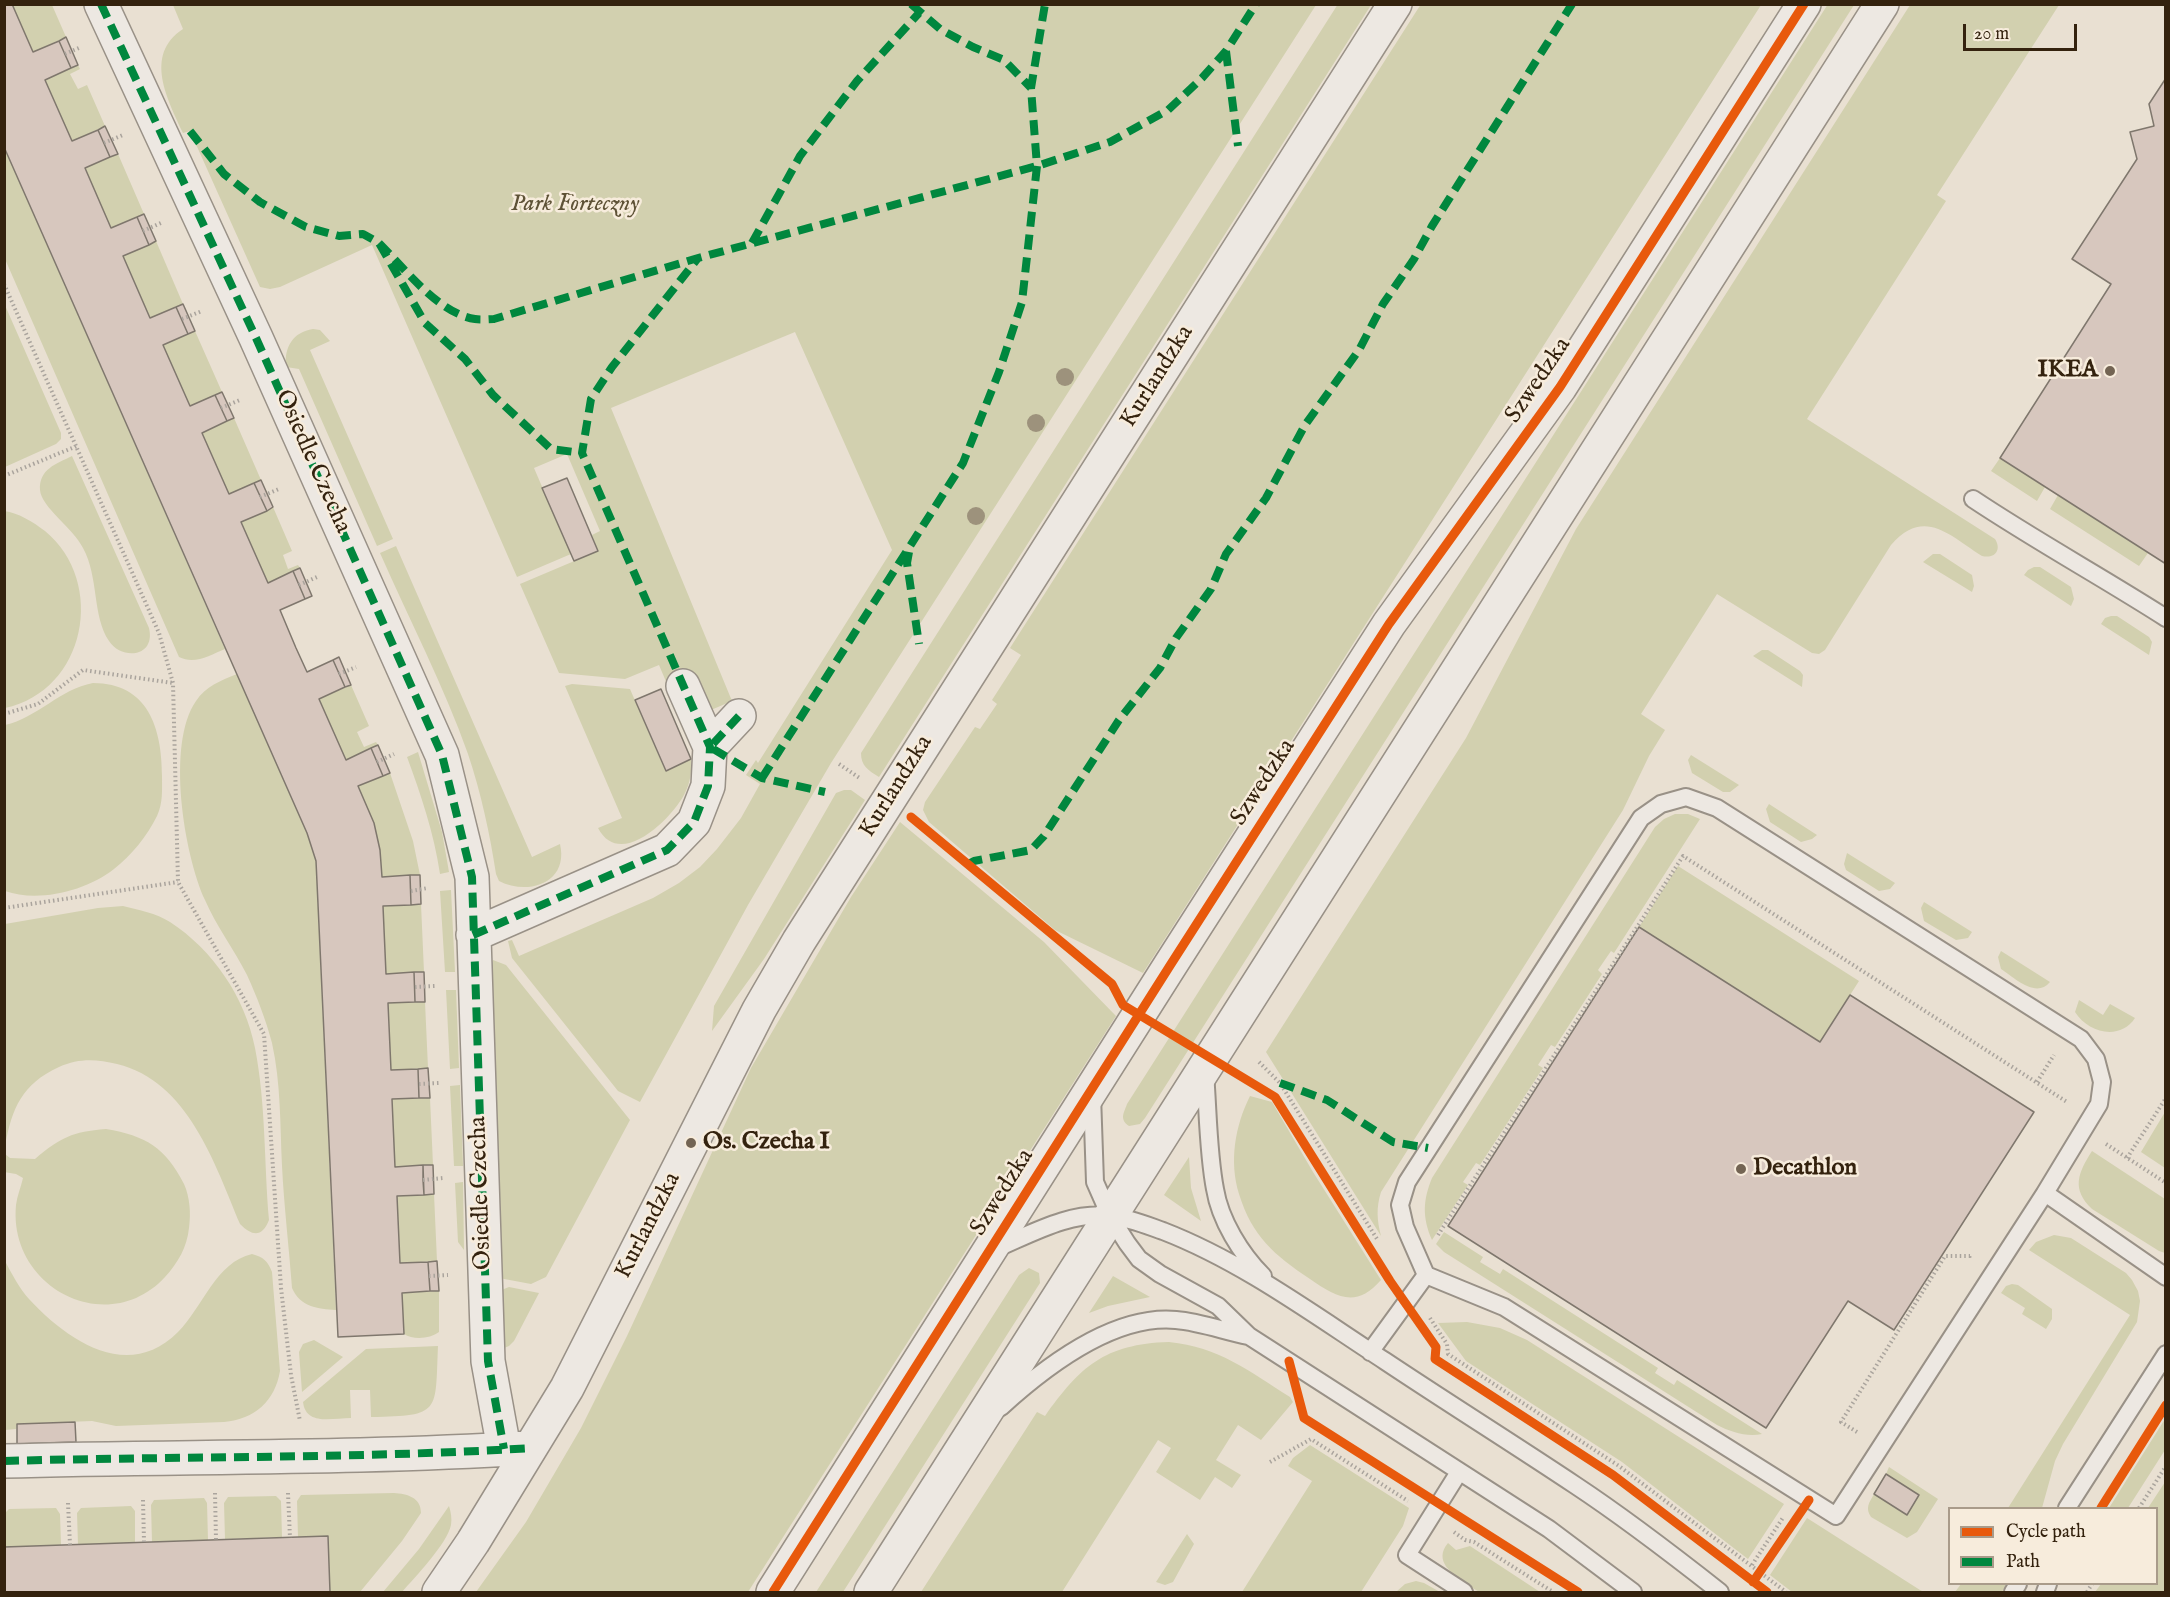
<!DOCTYPE html>
<html>
<head>
<meta charset="utf-8">
<style>
	body { margin:0 }
	#map { position:relative; width:2170px; height:1597px; overflow:hidden; background:#e9e0d2; font-family:"IM FELL English",serif }
	canvas { display:block }
	.frame { position:absolute; inset:0; border:6px solid #34220e; pointer-events:none }
	.legend { position:absolute; left:1948px; top:1507px; width:210px; height:78px; box-sizing:border-box; background:#f7ecdc; border:2px solid #a99b8a; margin:0; padding:8px 10px; list-style:none; font-size:18px; color:#34220e }
	.legend li { display:flex; align-items:center; gap:12px; height:30px }
	.legend b { width:30px; border:2px solid #a99b8a }
	.scale { position:absolute; left:1963px; top:24px; width:114px; height:27px; box-sizing:border-box; border:3px solid #34220e; border-top:0; padding-left:8px; font-size:18px; line-height:21px; white-space:nowrap; color:#34220e; -webkit-text-stroke:4px #f7ecdc; paint-order:stroke }
</style>
</head>
<body>
<div id="map">
<canvas width="2170" height="1597"></canvas>
<div class="frame"></div>
<ul class="legend">
<li><b style="height:8px;background:#e8590c"></b>Cycle path</li>
<li><b style="height:8px;background:#00873e"></b>Path</li>
</ul>
<div class="scale">20 m</div>
</div>
<script>
const c = document.querySelector('canvas').getContext('2d');
c.lineJoin = 'round';
function fillPath(path, color) {
  c.fillStyle = color;
  c.fill(path, 'evenodd');
}
function stroke(path, color, width, dash) {
  c.strokeStyle = color;
  c.lineWidth = width;
  c.lineCap = dash ? 'butt' : 'round';
  c.setLineDash(dash || []);
  c.stroke(path);
}
function label(font, color, halo, rows, align = 'center') {
  c.font = font + ' "IM FELL English",serif';
  c.lineWidth = 5;
  c.setLineDash([]);
  c.textBaseline = 'middle';
  c.strokeStyle = halo;
  c.fillStyle = color;
  for (const [text, x, y, turn = 0] of rows) {
    c.save();
    c.translate(x, y);
    c.rotate((+turn || 0) * Math.PI / 180);
    c.textAlign = isNaN(turn) ? turn : align;
    if (halo) c.strokeText(text, 0, 0);
    c.fillText(text, 0, 0);
    c.restore();
  }
}
const green = new Path2D(`
	M1338 4 1371 5 879 777C868 770 861 766 861 753Z
	M1421 4 1761 5 1143 973 1055 930 929 822 923 810 925 802 975 727 980 729 997 704 992 700 1021 655 1010 648Z
	M1828 4 1854 5 1145 1118 1140 1124 1129 1126C1119 1119 1124 1113 1127 1104Z
	M12 5H52L66 37 33 52Z
	M173 5H1316L831 763 748 905 640 1102 618 1091 512 958 508 941 512 940 519 956 653 898 679 883 700 867 717 849 741 818 760 784 746 775 756 760 758 763 892 550 795 332 611 408 732 701 711 710 670 691 659 665 625 679 559 673 520 584 598 551 592 535 600 531 567 454 534 468 571 554 517 577 372 245 280 287 270 289 260 287 190 131 183 133C168 100 143 55 183 29Z
	M1910 5H2059L1937 195 1946 201 1807 419 1995 539C2002 550 1995 559 1982 556 1949 535 1924 507 1891 545L1825 650 1819 654 1812 653 1717 594 1641 714 1665 730 1649 756 1623 810 1381 1192C1376 1208 1377 1220 1381 1236L1266 1052 1466 738 1576 529Z
	M78 65 80 69 70 74 78 89 87 85 105 126 72 141 45 80Z
	M4 147 225 649C210 655 195 665 179 657L5 259Z
	M118 154 144 214 111 228 85 168Z
	M156 241 183 304 150 318 123 256Z
	M4 303 61 433V439L56 444 5 467Z
	M313 329 320 330 330 341 310 350 393 539 377 546 299 369 286 367C284 347 293 332 313 329Z
	M195 331 222 392 190 406 163 345Z
	M234 418 261 480 229 494 202 433Z
	M72 456 149 628C156 658 121 660 109 641 92 616 99 577 83 548 74 529 41 507 40 490 39 469 56 464 72 456Z
	M2000 458 2045 487 2037 501 1991 471Z
	M2058 495 2148 553 2139 566 2050 509Z
	M273 507 292 551 283 555 288 569 298 565 300 568 268 583 241 522Z
	M4 511C19 513 33 522 45 531 107 582 86 691 5 708Z
	M396 546 532 857 560 844C569 883 528 896 499 881L496 874C490 834 481 793 468 754 444 686 409 619 380 553Z
	M1933 554H1940L1972 575 1974 586 1972 592 1923 562Z
	M2034 567H2040L2071 587 2074 599 2071 606 2024 575 2028 570Z
	M2111 616H2117L2149 637 2152 642 2149 655 2101 624 2105 618Z
	M1762 650H1768L1800 671 1803 675 1802 687 1753 656Z
	M237 674 307 833 316 861 336 1310C318 1309 300 1307 292 1288 289 1247 284 1206 282 1166 280 1124 281 1084 272 1043 266 1020 257 997 247 975 234 949 216 926 205 900 184 854 166 744 196 701 206 686 220 681 237 674Z
	M93 683C148 683 162 728 162 776 162 790 163 803 157 816 147 836 131 856 114 869 86 891 38 903 5 891V725C37 718 60 689 93 683Z
	M572 684 630 689 665 770 691 759C692 772 690 784 684 795 671 819 620 870 598 828L622 818 565 686Z
	M351 685 369 726 357 732 364 747 376 742 378 745 346 760 319 699Z
	M418 752 442 832 449 872 440 874C434 833 421 795 407 757Z
	M1691 755 1739 785 1730 792H1723L1692 773 1688 760Z
	M390 773 413 841 420 875 382 877C380 838 373 821 358 786Z
	M844 790H851L865 800 764 959 712 1031 714 1006 836 793Z
	M1769 804 1817 835 1812 839 1801 842 1770 822 1766 809Z
	M1675 814H1688L1700 819 1614 953 1611 951 1598 970 1602 974 1555 1047 1551 1045 1538 1065 1543 1068 1480 1165 1476 1163 1463 1182 1468 1185 1432 1240C1422 1217 1423 1200 1432 1178L1655 827 1664 819Z
	M900 822 1044 942 1116 1016 748 1592H476L526 1522 581 1428 627 1336 751 1068 851 897Z
	M1847 853 1895 883 1890 889 1879 891 1846 870 1844 864Z
	M1678 866 1859 981 1820 1042 1639 927Z
	M451 890 455 972H445L440 891Z
	M1924 902 1972 932 1968 938 1956 940 1924 921 1921 908Z
	M421 904 424 972 386 974 383 906Z
	M123 906C139 910 156 913 170 922 213 950 245 997 255 1048 266 1104 264 1163 269 1220 262 1238 252 1236 240 1224 215 1164 188 1081 117 1064 96 1059 79 1058 59 1067 22 1084 12 1108 5 1146V924L98 908Z
	M2001 951 2050 982C2036 999 2015 978 2001 969L1998 957Z
	M493 960 506 965 630 1120 546 1277 531 1284 499 1278V1179L491 972Z
	M446 990H456L459 1068 450 1069Z
	M2079 1000 2103 1015 2110 1004 2135 1018C2120 1041 2088 1033 2075 1012Z
	M425 1002 428 1068 391 1070 388 1003Z
	M460 1085 463 1166H454L450 1086Z
	M1250 1096 1272 1102 1313 1172 1381 1280C1356 1309 1336 1297 1310 1279 1274 1255 1252 1236 1239 1194 1229 1161 1235 1126 1250 1096Z
	M430 1098 433 1165 395 1167 392 1099Z
	M2165 1112 2166 1168H2165L2141 1152Z
	M106 1129C146 1136 165 1147 184 1184 190 1197 191 1214 189 1228 187 1247 178 1263 165 1277 108 1339 8 1288 16 1205 17 1196 21 1187 23 1178L16 1174 4 1172 5 1154 10 1158 35 1159C61 1137 72 1132 106 1129Z
	M2092 1151 2165 1199V1253L2159 1251 2092 1209C2071 1189 2078 1173 2092 1151Z
	M1189 1157 1191 1188 1201 1221 1164 1195Z
	M463 1182 464 1250 458 1242 455 1183Z
	M434 1194 437 1261 400 1263 397 1196Z
	M1444 1232 1483 1257 1480 1262 1500 1274 1503 1269 1658 1368 1655 1373 1674 1385 1677 1380 1762 1434C1746 1437 1731 1432 1717 1425L1444 1252 1436 1244Z
	M2054 1235 2071 1238 2126 1273 2132 1280 2138 1291 2140 1301 2137 1322 2063 1444 2055 1461 2042 1508H2008L2130 1315 2029 1250 2036 1242Z
	M252 1254C263 1257 268 1261 272 1272L280 1371C275 1401 255 1419 224 1422L116 1426 92 1421 17 1424 16 1429 5 1430V1261C12 1274 19 1288 29 1299 68 1341 128 1382 178 1332 202 1308 216 1262 252 1254Z
	M1029 1268 1039 1273 1040 1283 843 1592H816L1019 1275Z
	M1113 1276 1150 1297 1108 1306 1089 1313Z
	M2012 1284 2018 1285 2052 1309V1319L2046 1329 2022 1314 2025 1308 2001 1293 2006 1286Z
	M509 1287 539 1293 514 1341 509 1346 499 1350V1291Z
	M439 1291V1332C430 1339 413 1340 404 1334L402 1293Z
	M1467 1322 1500 1328 1527 1340 1784 1504 1748 1559 1622 1462 1466 1361 1438 1323Z
	M314 1340 343 1357 302 1392 299 1352 303 1344Z
	M1169 1342C1219 1347 1249 1371 1290 1397L1293 1402 1261 1440 1238 1425 1216 1460 1241 1475 1232 1488 1215 1477 1200 1500 1156 1472 1171 1448 1158 1440 1062 1592H921L1037 1412 1045 1416C1080 1367 1104 1344 1169 1342Z
	M438 1346C435 1412 442 1416 371 1417L370 1390H350L351 1418C332 1418 306 1426 303 1402L366 1349Z
	M2165 1419V1450L2128 1508H2109Z
	M1310 1445 1409 1508 1403 1526 1361 1592H1242L1312 1481 1288 1466 1293 1458Z
	M1889 1467 1938 1499 1917 1532 1907 1538 1871 1517C1865 1508 1869 1503 1874 1494L1907 1515 1886 1474Z
	M2165 1482V1592H2095L2101 1584H2156V1508H2148Z
	M394 1493C407 1494 421 1497 421 1513L402 1541 360 1592H330L328 1536 298 1537 297 1501 301 1495Z
	M276 1496 281 1501 282 1537 225 1539 224 1503 228 1497Z
	M204 1498 207 1503 208 1540 152 1542 151 1505 154 1500Z
	M131 1506 135 1511V1543L78 1545 77 1513 81 1508Z
	M449 1506C451 1512 452 1519 451 1525 447 1544 415 1577 402 1592H383L419 1549Z
	M56 1508 60 1514 61 1545 5 1547 4 1514 9 1509Z
	M1807 1518 1920 1590 1924 1592H1792L1770 1575Z
	M1187 1534 1194 1544 1173 1582 1165 1585 1156 1582Z
	M1448 1543 1456 1550 1470 1546 1540 1592C1522 1592 1501 1595 1483 1592 1477 1592 1471 1587 1466 1583 1452 1574 1433 1561 1448 1543Z
	M1416 1581 1424 1583 1440 1592H1396L1405 1584Z
	M1961 1584H2006L2002 1592H1955Z`);
const building = new Path2D(`
	M4 4H12L33 52 59 41 71 68 45 80 72 141 98 130 110 157 85 168 111 228 137 217 149 245 123 256 150 318 176 307 188 334 163 345 190 406 215 395 227 421 202 433 229 494 254 483 267 511 241 522 268 583 293 571 305 599 280 610 296 648 307 672 333 660 345 687 319 699 346 760 371 748 383 776 358 786 374 823 380 850 382 877 410 875 411 905 383 906 386 974 414 972 415 1002 388 1003 391 1070 418 1069 419 1098 392 1099 395 1167 423 1165V1180L424 1195 397 1196 400 1263 428 1262 430 1291 402 1293 404 1334 338 1337 316 861 307 833 4 147Z
	M66 37 78 65 71 68 59 41Z
	M2166 78V564L2000 458 2111 284 2072 259 2137 159 2130 132 2154 126 2149 104Z
	M105 126 118 154 110 157 98 130Z
	M144 214 156 241 149 245 137 217Z
	M183 304 195 331 188 334 176 307Z
	M222 392 234 418 227 421 215 395Z
	M567 478 598 551 574 561 542 488Z
	M261 480 273 507 267 511 254 483Z
	M300 568 312 596 305 599 293 571Z
	M339 657 351 685 345 687 333 660Z
	M661 689 691 759 666 771 635 700Z
	M378 745 390 773 383 776 371 748Z
	M410 875H420L421 904 411 905Z
	M1639 927 1820 1042 1850 995 2034 1112 1894 1330 1848 1301 1766 1428 1448 1226Z
	M414 972H424L425 1002H415Z
	M428 1068 430 1098H419L418 1069Z
	M423 1165H433L434 1194 424 1195Z
	M437 1261 439 1291H430L428 1262Z
	M75 1422 76 1442 17 1444V1424Z
	M1886 1474 1919 1495 1907 1515 1874 1494Z
	M328 1536 330 1592H4V1547Z`);
const path = new Path2D(`
	M65 54 81 47
	M104 143 123 135
	M143 231 163 222
	M4 284 159 633 173 683 178 882 264 1034 281 1288 291 1375 300 1421
	M182 319 202 311
	M221 408 240 400
	M4 476 77 446
	M260 497 279 489
	M299 585 317 577
	M339 674 356 667
	M4 714 38 704 83 670 173 683
	M377 762 394 754
	M839 764 861 779
	M411 891 428 888
	M4 908 178 882
	M415 987 435 986
	M1259 1062 1280 1083 1377 1239
	M2037 1082 2054 1055
	M419 1084 439 1083
	M2106 1144 2166 1183
	M2127 1158 2166 1098
	M423 1180 443 1178
	M1438 1235 1683 856 2067 1102
	M429 1276 448 1275
	M1430 1318 1447 1344 1448 1354 1619 1466 1786 1592
	M1857 1432 1841 1422 1945 1256H1970L1971 1254
	M1270 1462 1311 1439 1408 1501
	M215 1493 216 1540
	M288 1493 290 1538
	M143 1500 144 1542
	M68 1503 70 1545
	M2139 1508 2166 1466
	M1454 1532 1465 1540 1474 1542 1553 1592
	M1752 1565 1784 1516
	M2087 1592 2092 1584`);
const service = new Path2D(`
	M1973 499C2036 541 2102 577 2166 618
	M1205 1073C1208 1110 1208 1153 1215 1189 1220 1220 1241 1254 1263 1276
	M1092 1095 1095 1182 1110 1216 1127 1243 1139 1259 1160 1274 1218 1306 1249 1336 1549 1529 1633 1592
	M995 1249C1031 1234 1070 1211 1111 1216 1129 1218 1146 1225 1163 1231 1243 1262 1314 1315 1385 1361 1448 1403 1512 1443 1575 1485 1625 1518 1673 1555 1720 1592
	M1426 1275 1504 1307 1836 1516 2045 1193
	M1370 1352 1426 1275 1405 1227 1400 1205 1407 1182 1641 818 1661 804 1686 797 1717 808 2081 1039 2096 1059 2102 1082 2099 1104 2045 1193 2166 1277
	M1001 1407C1045 1367 1113 1314 1176 1320 1200 1322 1224 1331 1248 1336
	M1459 1472 1407 1555 1464 1592
	M2067 1508 2166 1354
	M2013 1592 2018 1584
	M2045 1592 2048 1584`);
const minor = new Path2D(`
	M101 4 256 338 442 755 472 877 488 1361 504 1449
	M710 747 739 716
	M473 935 667 850 694 822 708 786 710 747 683 686
	M4 1461C178 1456 353 1459 526 1448
	M439 1592 473 1542 567 1388 759 1010 799 941 1395 4`);
const tertiary = new Path2D(`
	M773 1592 1171 964 1389 624 1560 387 1804 4
	M871 1592 1882 4`);
const quiet = new Path2D(`
	M101 4 256 338 442 755 472 877 488 1361 504 1449
	M911 4 940 29 973 47 1004 60 1031 88
	M1226 51 1238 146
	M190 131 224 174 260 202 306 227 339 236 363 234 379 243 425 323 465 359 493 395 551 449 582 453
	M379 243C404 268 439 314 475 319 481 320 488 319 494 319L698 258 1037 166 1110 142 1168 110 1202 78 1226 51 1256 4
	M752 243 800 156 857 81 919 13
	M909 552 907 563 919 644
	M739 716 710 747 762 778 825 792
	M762 778 963 463 999 372 1022 302 1037 166 1031 88 1045 4
	M968 864 974 861 1031 850 1044 836 1119 720 1160 668 1176 638 1211 589 1226 554 1266 498 1305 425 1359 350 1383 304 1414 259 1432 226 1572 4
	M473 935 667 850 694 822 708 786 710 747 582 453 591 399 612 367 698 258
	M1280 1083 1327 1100 1393 1142 1428 1148
	M4 1461C180 1456 356 1459 531 1448`);
const cycleway = new Path2D(`
	M911 817 1112 984 1123 1005 1275 1097 1390 1281 1436 1347 1435 1359 1613 1475 1767 1592
	M1289 1361 1304 1418 1578 1592
	M2101 1508 2166 1405
	M1753 1582 1809 1500
	M773 1592 1171 964 1389 624 1560 387 1804 4`);
const trees = [
	[1065,377],
	[1036,423],
	[976,516]
];
const markers = [
	[2110,371,6,"#736453"],
	[691,1143,6,"#736453"],
	[1741,1169,6,"#736453"]
];
const parkNames = [
	["Park Forteczny",575,205]
];
const poiNames = [
	["IKEA",2098,371,"right"],
	["Os. Czecha I",703,1143],
	["Decathlon",1753,1169]
];
const streetNames = [
	["Kurlandzka",1158,377,-58],
	["Szwedzka",1539,381,-56],
	["Osiedle Czecha",312,462,66],
	["Szwedzka",1264,783,-57],
	["Kurlandzka",897,787,-58],
	["Osiedle Czecha",482,1193,-92],
	["Szwedzka",1003,1193,-58],
	["Kurlandzka",649,1226,-63]
];
fillPath(green, '#d2d0af');
fillPath(building, '#d7c7be');
stroke(building, '#7f776d', 1.5);
stroke(service, '#999187', 20);
stroke(minor, '#999187', 36);
stroke(tertiary, '#999187', 36);
stroke(path, '#aaa49d', 4, [1.5, 3]);
stroke(service, '#ede8e2', 16);
stroke(minor, '#ede8e2', 33);
stroke(tertiary, '#ede8e2', 33);
stroke(quiet, '#00873e', 8, [15, 8]);
stroke(cycleway, '#e8590c', 9);
c.fillStyle = '#9d927c';
for (const [x, y] of trees) {
  c.beginPath();
  c.arc(x, y, 9, 0, 2 * Math.PI);
  c.fill();
}
for (const [x, y, r, color] of markers) {
  const dot = new Path2D();
  dot.arc(x, y, r, 0, 2 * Math.PI);
  c.fillStyle = color;
  c.fill(dot);
  stroke(dot, '#f7ecdc', 2);
}
label('italic 24px', '#5e5236', '#f7ecdc', parkNames);
label('bold 24px', '#34220e', '#f7ecdc', poiNames, 'left');
label('24px', '#34220e', '#f7ecdc', streetNames);
</script>
</body>
</html>
